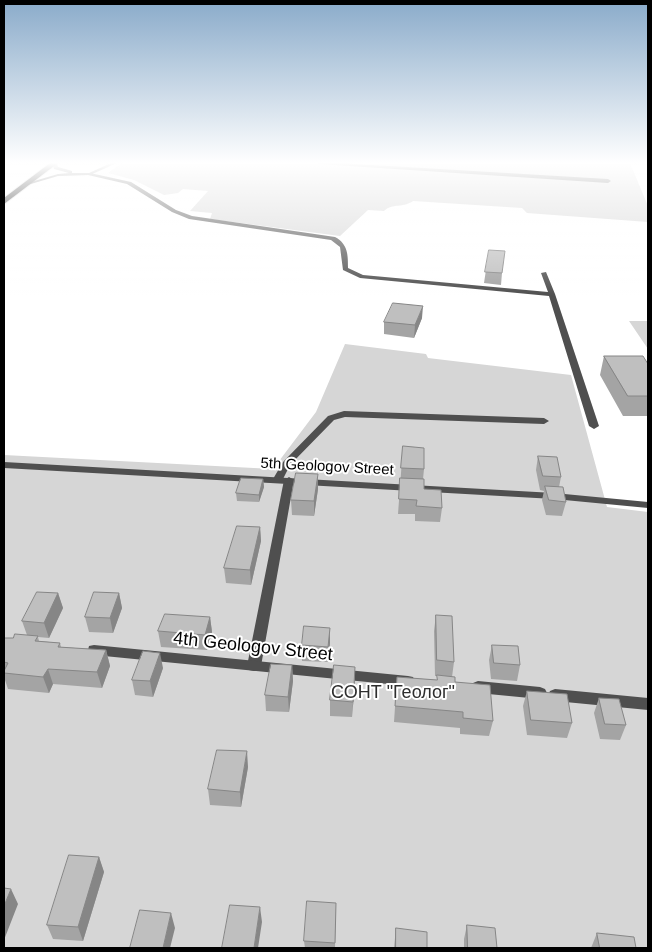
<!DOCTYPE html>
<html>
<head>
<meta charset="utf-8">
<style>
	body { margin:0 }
	#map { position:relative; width:652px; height:952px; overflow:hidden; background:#fff; font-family:Arial,sans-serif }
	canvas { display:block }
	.frame { position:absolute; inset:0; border:5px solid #000; pointer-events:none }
</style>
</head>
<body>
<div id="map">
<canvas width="652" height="952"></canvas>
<div class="frame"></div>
</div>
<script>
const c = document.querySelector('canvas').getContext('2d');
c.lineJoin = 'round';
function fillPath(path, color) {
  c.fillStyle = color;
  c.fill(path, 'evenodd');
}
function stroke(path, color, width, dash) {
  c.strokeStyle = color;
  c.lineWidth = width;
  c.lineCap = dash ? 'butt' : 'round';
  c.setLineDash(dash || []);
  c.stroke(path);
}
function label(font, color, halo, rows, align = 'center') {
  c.font = font + ' Arial,sans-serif';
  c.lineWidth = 4;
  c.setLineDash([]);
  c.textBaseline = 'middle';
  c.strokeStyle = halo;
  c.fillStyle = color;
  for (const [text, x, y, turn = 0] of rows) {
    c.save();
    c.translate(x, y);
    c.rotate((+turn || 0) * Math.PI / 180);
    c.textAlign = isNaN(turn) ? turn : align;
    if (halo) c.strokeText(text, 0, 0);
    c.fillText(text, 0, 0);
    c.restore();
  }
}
const green = new Path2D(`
	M122 163H630L648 206V222L527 213 522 208 413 201C404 208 392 203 384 211L368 210 340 236 210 219 212 213 190 211 208 191 183 189 178 193 164 195 134 180 108 173Z
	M629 321H648V349Z
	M345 344 426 354 428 358 571 375 607 507 648 512V948H4V455L273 469 316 412Z`);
const lane = new Path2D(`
	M90 173 131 182 176 210 192 216 335 237C348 244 348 255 348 268L363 275 548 292 541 273 546 272 555 294 599 426 594 429 589 426 549 296 360 278 343 270 340 247 331 240 189 219 172 212 127 184 88 175Z
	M344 411 544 418 549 421 544 424 345 417 334 420 290 465 282 481H274L273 479 283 462 328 416Z
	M289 477 294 480 261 666 259 670 254 671 249 670 247 666 284 480Z`);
const street = new Path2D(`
	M53 163H57L58 167 72 171V173H89L111 163H117L90 175 58 176 24 186V184L58 174 69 173 54 169Z
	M317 163H339L608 179 611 181 608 183 319 164Z
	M4 462 554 493 648 502V508L554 499 4 468Z
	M94 645 408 676 413 677 415 681 413 685 408 686 94 655 89 654 88 650 89 646Z
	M478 681 540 687 545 689 547 693 545 697 540 699 478 693 473 691 471 687 473 683Z
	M555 689 648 698V710L555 701 550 699 548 695 550 691Z`);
const highway = new Path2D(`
	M50 163H58L4 204V198Z`);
const wall = new Path2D(`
	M489 250 502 273 501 285 484 283Z
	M422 318 414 338 384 334V322Z
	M604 356 648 364V416H623L600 375Z
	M403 446 424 469 423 479 424 489 442 508 440 522 415 521V514H398Z
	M538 456 561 477 559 487 566 502 562 516 546 515 542 500 544 491 540 490 536 470Z
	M263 479 264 487 259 502 237 501 236 493Z
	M318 489 314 516 292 515 291 500Z
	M260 527 261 541 251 585 226 583 224 568Z
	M58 593 63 608 49 638 38 637 39 641 60 643 61 647 106 650 110 666 102 688 53 684 49 693 8 689 4 677V638H13L27 635 22 621Z
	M119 593 122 608 113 633 89 632 85 617Z
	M436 615 454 662 452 677 455 682 493 721 489 736 460 734V728L394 722 397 677 437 680V676H435L434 631Z
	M210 617 212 632 207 650 161 647 158 631Z
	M330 628V643L328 662 302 661V645Z
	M492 645 520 665 517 681 491 679 489 660Z
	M292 665 293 681 289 712 266 711 265 695Z
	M163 668 153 697 135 695 132 680Z
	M355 683 352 717 330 716V700Z
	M527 691 572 723 567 738 527 735 523 706Z
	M599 698 626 725 620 740 600 739 594 713Z
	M248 767 241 807 210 805 208 789Z
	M99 857 104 872 83 941 53 939 47 925Z
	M336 903 335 948H305L304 941Z
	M467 925 497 948H464V939Z
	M396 928 427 948H394Z
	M597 933 636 948H591Z`);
const shadedWall = new Path2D(`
	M423 306 422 318 414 338 415 325Z
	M318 474V489L314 516V501Z
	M263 479 264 487 259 502V495Z
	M260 527 261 541 251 585 250 570Z
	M58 593 63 608 49 638 44 623Z
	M119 593 122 608 113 633 110 618Z
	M210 617 212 632 207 650 205 635Z
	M330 628V643L328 662V647Z
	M106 650 110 666 102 688 97 672Z
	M160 653 163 668 153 697 150 681Z
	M292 665 293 681 289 712 288 697Z
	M355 667V683L352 717 353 702Z
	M48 669 53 684 49 693 43 677Z
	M247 751 248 767 241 807 240 792Z
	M99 857 104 872 83 941 78 927Z
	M11 889 18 904 4 940V906Z
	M260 907 262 922 258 948H254Z
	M171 913 175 928 170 948H163Z`);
const building = new Path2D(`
	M489 250 505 251 502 273 485 272Z
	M393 303 423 306 415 325 384 322Z
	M604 356H643L648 364V396H628Z
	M403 446 424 448V469L401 468Z
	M538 456 557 457 561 477 543 476Z
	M296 473 318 474 314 501 291 500Z
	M241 478 263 479 259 495 236 493Z
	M400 478 424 479V489L441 490 442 508 416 506 417 500 399 499Z
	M545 486 563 487 566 502 549 500Z
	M237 526 260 527 250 570 224 568Z
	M37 592 58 593 44 623 22 621Z
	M94 592 119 593 110 618 85 617Z
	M165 614 210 617 205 635 158 631Z
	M436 615 452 616 454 662 437 660Z
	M304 626 330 628 328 647 302 645Z
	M15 634 38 636 35 641 60 643 58 647 106 650 97 672 48 669 43 677 4 673V671L8 663 4 662V638H13Z
	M492 645 518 646 520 665 494 663Z
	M143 651 160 653 150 681 132 680Z
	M271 664 292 665 288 697 265 695Z
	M334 665 355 667 353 702 330 700Z
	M437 675 455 677V682L490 685 493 721 463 718V712L395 706 397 677 437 680Z
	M527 691 567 694 572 723 531 720Z
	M599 698 619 699 626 725 605 724Z
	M217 750 247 751 240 792 208 789Z
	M69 855 99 857 78 927 47 925Z
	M4 888 11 889 4 906Z
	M307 901 336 903 335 943 304 941Z
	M230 905 260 907 254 948H222Z
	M140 910 171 913 163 948H130Z
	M467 925 495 928 497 948H468Z
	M396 928 427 932V948H396Z
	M597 933 634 937 636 948H600Z`);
const streetNames = [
	["5th Geologov Street",327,467,3]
];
const nearStreetnames = [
	["4th Geologov Street",253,647,6]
];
const nearParknames = [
	["СОНТ \"Геолог\"",393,693]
];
fillPath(green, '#d6d6d6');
stroke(highway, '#dbdbdb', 2);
fillPath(lane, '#4f4f4f');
fillPath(street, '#4f4f4f');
fillPath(highway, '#000');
fillPath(wall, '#a4a4a4');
fillPath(shadedWall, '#868686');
fillPath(building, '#bfbfbf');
stroke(building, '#868686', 1);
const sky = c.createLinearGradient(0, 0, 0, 296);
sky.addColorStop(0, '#8aabca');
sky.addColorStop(0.55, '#fff');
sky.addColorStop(1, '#ffffff00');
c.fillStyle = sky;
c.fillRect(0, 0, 652, 296);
label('15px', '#000', '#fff', streetNames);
label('18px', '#000', '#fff', nearStreetnames);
label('18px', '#2d2d2d', '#fff', nearParknames);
</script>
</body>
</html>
